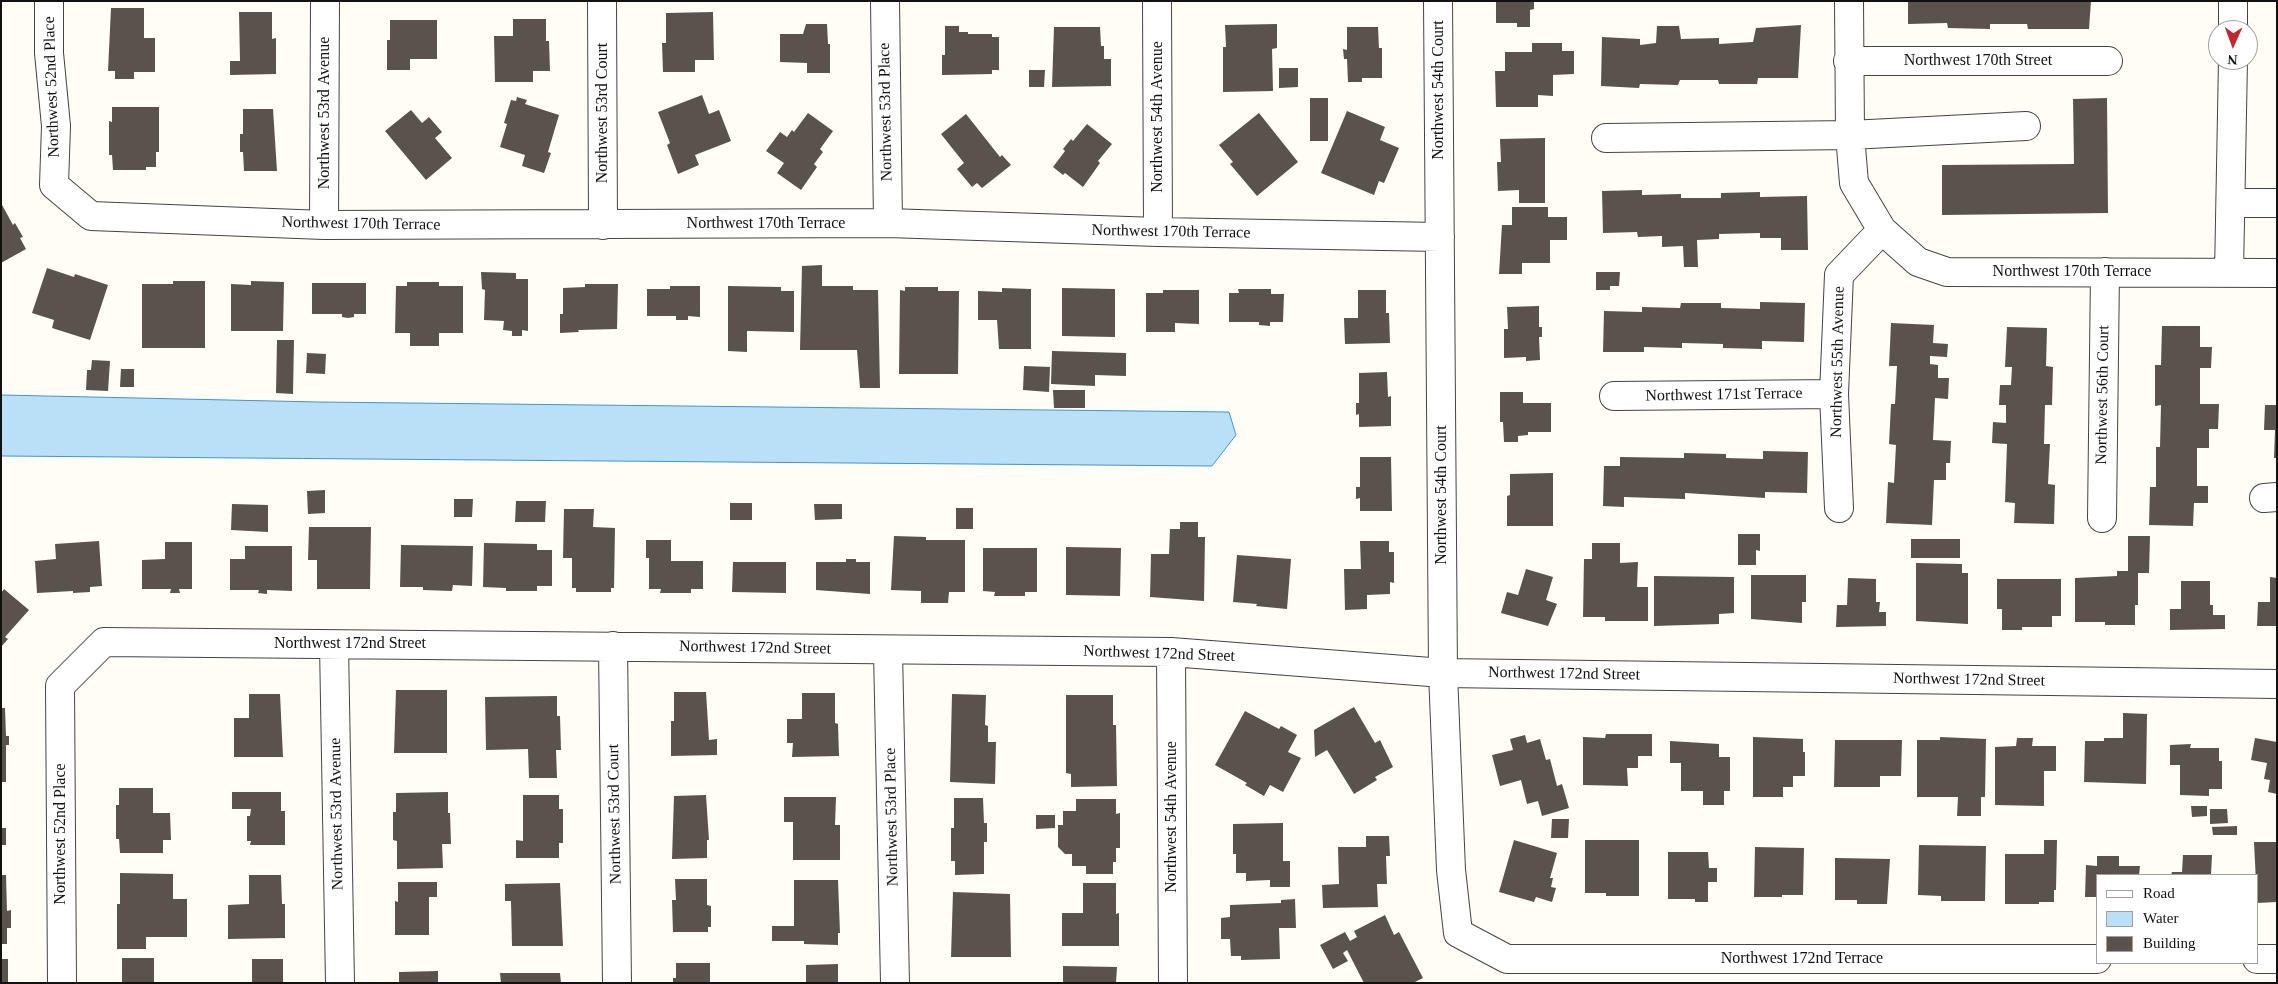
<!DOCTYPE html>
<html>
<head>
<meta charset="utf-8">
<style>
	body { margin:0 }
	#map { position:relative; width:2278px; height:984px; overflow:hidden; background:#fffdf5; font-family:Georgia,serif }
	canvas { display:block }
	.frame { position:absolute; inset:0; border:2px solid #111; pointer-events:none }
	.legend { position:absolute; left:2096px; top:874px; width:162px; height:90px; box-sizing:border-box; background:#fff; border:1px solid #a0a0a0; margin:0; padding:6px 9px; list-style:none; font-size:15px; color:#111 }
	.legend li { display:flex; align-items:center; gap:10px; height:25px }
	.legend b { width:25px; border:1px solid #a0a0a0 }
	.north { position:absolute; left:2208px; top:20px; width:50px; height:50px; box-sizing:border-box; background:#fff; border:1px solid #a0a0a0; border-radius:50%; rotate:182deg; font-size:14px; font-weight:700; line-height:20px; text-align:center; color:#111 }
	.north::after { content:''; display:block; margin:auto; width:18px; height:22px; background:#c4262e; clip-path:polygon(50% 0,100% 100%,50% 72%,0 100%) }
</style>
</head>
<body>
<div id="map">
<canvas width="2278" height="984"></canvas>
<div class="frame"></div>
<ul class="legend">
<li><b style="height:6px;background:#fff"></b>Road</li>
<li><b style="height:14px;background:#b9e0f7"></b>Water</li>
<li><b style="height:14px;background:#5a524d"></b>Building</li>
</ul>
<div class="north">N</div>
</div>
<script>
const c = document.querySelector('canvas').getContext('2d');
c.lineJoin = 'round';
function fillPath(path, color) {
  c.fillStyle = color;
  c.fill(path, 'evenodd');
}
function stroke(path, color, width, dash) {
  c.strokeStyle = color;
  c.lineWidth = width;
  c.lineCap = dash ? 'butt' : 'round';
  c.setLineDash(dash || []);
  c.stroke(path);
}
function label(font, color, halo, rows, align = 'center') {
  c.font = font + ' Georgia,serif';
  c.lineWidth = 5;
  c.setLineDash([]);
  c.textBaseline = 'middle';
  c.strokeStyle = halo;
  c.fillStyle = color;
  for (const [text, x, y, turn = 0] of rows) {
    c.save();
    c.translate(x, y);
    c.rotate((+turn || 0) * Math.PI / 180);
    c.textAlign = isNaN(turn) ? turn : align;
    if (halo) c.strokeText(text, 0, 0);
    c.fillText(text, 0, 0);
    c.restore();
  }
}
const water = new Path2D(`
	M1 395 318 402 1229 412 1236 435 1212 466 1 456Z`);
const building = new Path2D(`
	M1496 1H1534V9L1530 10V27H1517V23H1496Z
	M1908 1H2091L2089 29H2028L2027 24H1990V29L1948 28 1947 23 1908 24Z
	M111 8H144V38H155V72H134V79H115V71H108Z
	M239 12H272V39L276 38V74L230 75V61H240Z
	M713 12 714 60H695V72H663L662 43H666V13Z
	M513 19H546V41H549L550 71H533V82H495L494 36H513Z
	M390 20H437V59H410V70H387V40H390Z
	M806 24H827L828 44H830V73H807V63L780 62V34H803Z
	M1277 24V48L1272 49 1273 91 1223 92V47H1226L1225 25Z
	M1801 25 1798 78H1758L1757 84H1719L1718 80H1680L1678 85 1640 84 1639 88 1601 86 1602 37 1640 39V45L1656 43 1657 26H1679L1681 39 1719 38V44L1753 42 1756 28Z
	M945 26H959V32H968V34H992V37H999V70H992V74L942 75V55H945Z
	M1054 27H1100L1101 46H1104V59H1111V86L1052 87Z
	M1347 27H1378L1379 48H1382V78H1362V82H1348L1347 59H1344L1343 49 1347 50Z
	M1532 43H1562V51H1574V74L1553 75V96L1538 95V107H1496L1495 71H1505V52H1532Z
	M1279 68H1298V87L1279 88Z
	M1029 70H1045L1044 87H1029Z
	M702 95 709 114 719 110 731 141 695 155 699 165 678 174 667 145 670 143 658 112Z
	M517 97 527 100 525 104 559 115 548 152 551 153 544 173 522 166 525 155 500 147 507 124 504 123 511 100 516 101Z
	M1310 98H1328V141H1310Z
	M2107 98 2108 213 1942 215V165L2074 164 2073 99Z
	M112 107H159V152H156V167H146V170H113L112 155H109V121L112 122Z
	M243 109H273L277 171H244L243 152H240V134H243Z
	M411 110 422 123 429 117 442 132 435 138 452 158 426 180 385 131Z
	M1347 111 1385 127 1380 140 1399 148 1384 183 1379 181 1374 195 1321 173Z
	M808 113 833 131 820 149 823 152 814 164 817 167 801 190 777 173 784 163 766 151 780 132 787 137 792 130 794 132Z
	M1259 113 1298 162 1257 196 1230 164 1233 162 1219 145Z
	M966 114 1000 157 1002 155 1011 165 982 188 977 183 972 187 957 169 964 163 941 134Z
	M1087 124 1112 144 1098 161 1100 163 1083 187 1065 173 1063 175 1053 167 1065 151 1063 149 1071 139 1073 141Z
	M1545 138V203H1519V190L1498 191 1497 162H1501L1500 139Z
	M1642 190V195L1681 194V198H1721V193L1760 192V197L1807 196 1808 250H1781V238H1760V233L1719 234V239L1697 240 1698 267H1684L1683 246 1662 247V236L1638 237 1637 232 1603 233 1602 191Z
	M1 203 13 225 15 223 23 237 20 238 26 249 1 263Z
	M1512 207H1548V217H1567V240H1550V263H1522V274H1499L1502 225H1512Z
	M822 265V286H853V290H878L880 388H860L857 350H800L802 266Z
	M47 268 74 277 75 274 108 285 90 340 52 328 54 320 32 313Z
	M481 272 516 273V279H528V331L522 330V336H512V331L503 330 504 321 484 320 485 290 482 289Z
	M1596 272H1620L1619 286H1610V290H1596Z
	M173 281H205V348H142V284H173Z
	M251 281 284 282 283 331H231V284L251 285Z
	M407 282H439V286H463V333H439V346H410V333H395L396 286H407Z
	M312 283H366V314H354V317L348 318 342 317V314H312Z
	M585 284H618L617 329 578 330 579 332 560 333V314H563V288L585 287Z
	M670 286H700V317L688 316V320H676V316H647V289H670Z
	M728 286 781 287V291H794V332L747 331V352L728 351Z
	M905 287H938V291H959L958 374H899L900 290 905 291Z
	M1002 288 1031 289V349H999L997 320H978V291L1002 292Z
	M1062 288 1115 289V337L1062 336Z
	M1238 289H1271V294H1284L1283 322H1270V326L1259 325V322H1229V293H1239Z
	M1163 290H1199V324L1175 323V332H1146V293H1163Z
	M1358 290H1386V313H1389L1390 343 1345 344 1344 318H1358Z
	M1760 302 1805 303 1804 342 1762 341V349L1723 348V344L1682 343V348L1644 347V352H1603L1604 311 1642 312V307L1680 308 1681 303H1721V308L1760 309Z
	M1539 306V327H1542V337H1539L1540 360 1526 361V357L1504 358V329H1508L1507 307Z
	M1891 323 1934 325 1933 343 1948 344 1947 357 1930 356V364L1938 365V378H1949L1948 399 1935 398 1933 440 1951 441 1950 463H1946V480H1934L1932 525 1886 523 1888 482 1894 483 1896 445 1889 444 1891 404H1895L1897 366H1889Z
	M2162 326H2200V347H2212L2211 368H2200V404H2219L2218 429H2209V448H2197V486H2208V503H2194L2193 526 2149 525 2150 487H2156V447H2160L2161 405 2155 406V365H2161Z
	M2007 327 2047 328 2046 366 2053 367 2052 405H2045L2044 444H2050L2048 484 2055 485 2054 524 2014 523 2015 503 2005 502 2007 444 1992 443 1993 422 2006 423V405H1999L2000 385H2011L2012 367H2005Z
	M277 340H294L293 394 276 393Z
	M1052 351 1126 353V376L1095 375V386L1051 384Z
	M307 353 326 354 325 374 306 373Z
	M92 360 110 361 108 391 86 390 87 370H91Z
	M1024 366 1050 367 1049 392 1023 390Z
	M121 369H134V387H120Z
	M1387 372 1388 397 1391 396V426L1359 427V414L1356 415V403H1359V373Z
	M1053 390H1085V408H1054Z
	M1500 392H1523V403H1551V432H1528V435L1518 436V442H1504L1503 422H1500Z
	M2265 405H2277V458H2274L2275 430H2264Z
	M1763 451 1808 452 1807 493 1765 492V498L1685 493V499L1624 497V507L1603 506 1604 466H1620V457L1684 458V453L1726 454V458L1763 459Z
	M1360 457H1391L1392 511H1360V498L1356 499V487H1360Z
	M1553 473V526H1507V496L1510 495V474Z
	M325 490V513L308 514 307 491Z
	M454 499H473L472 517H454Z
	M516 501H546L545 522H515Z
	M730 503H752V520H730Z
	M232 504 268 505V532L231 530Z
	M814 504H842V519L815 520Z
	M956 508H973V529H956Z
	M564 509H594L593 527 615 528 614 588H611V592H576V588H572V558H563Z
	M1180 522H1198V537H1205L1204 601 1150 597 1151 554H1169L1170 529H1180Z
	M309 527H371L370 589H317V560H308Z
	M1738 534H1760V551L1756 550V565H1738Z
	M894 536 926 537V540H965V592H949L948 603H921V591L891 590Z
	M2128 536H2150L2149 573H2138V605H2135V625H2105V622H2075V578L2117 576V571H2128Z
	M1911 539H1960V558H1911Z
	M646 540H671V561H703V589H691V593H660L661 589H649V558H646Z
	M99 541 102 586 90 587V592L73 593V591L37 593 35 561 56 559 55 544Z
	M1360 541H1389V552H1394V583L1390 582V594L1367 595V609L1345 610 1344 569H1361Z
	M165 542H192V589H179L180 593H170L171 589H142V560L165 559Z
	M484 543 537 544V550H552V586H537V591H506V588L483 587Z
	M1592 543H1620V563L1638 562 1637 587H1648V621H1605V617H1583L1584 559H1592Z
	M401 545 473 546 472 586 453 585 452 591 423 590V587H400Z
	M245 546H292V591L267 590V594L258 593 259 590H230V559H245Z
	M1066 547 1121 548 1120 596 1066 595Z
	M983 548H1037V592H1025V596H994L995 592 983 591Z
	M1237 555 1291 559 1287 609 1256 606 1257 604 1233 602Z
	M846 559H856V562H870V594L816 590V562H846Z
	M733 562H786V593L732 592Z
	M1916 563 1962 564V573H1968V624L1916 621Z
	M1526 569 1553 577 1546 600 1557 604 1548 626 1501 613 1507 592 1518 595Z
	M1751 575H1806V602H1802V623L1751 619Z
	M1654 576 1734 577V613L1719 614V624L1654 626Z
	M2270 577 2277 578V626H2257L2258 602H2270Z
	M1848 578 1876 579V602H1880L1879 612H1886V626L1836 627 1837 605H1847Z
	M1997 579H2061V616H2052V627H2022V630H2002V609H1997Z
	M2181 581H2210V605H2213V615H2225V629L2170 630V609H2181Z
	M4 589 29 610 5 637 8 639 1 647V593Z
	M396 690H447V753H394Z
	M674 692H706L709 740 717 739V755L671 756V721H674Z
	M802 693H835V723L838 724 839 756 792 757 793 743H787V719H802Z
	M249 694H280L283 757H234V718H249Z
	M952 694 986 695 985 725 988 726V742H996L995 784 950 782Z
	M1066 695H1113V725H1116L1117 786 1071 787V774L1066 773Z
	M557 696V716H560L561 750H556L557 778H529L528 749 486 750 485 697Z
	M1354 707 1375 743 1380 740 1393 767 1375 777 1377 780 1354 794 1327 750 1315 757 1314 730Z
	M1 708H5L6 736H9V745H6V782H1Z
	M1245 711 1279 729 1281 726 1297 735 1288 752 1301 758 1283 792 1270 785 1264 796 1245 785 1247 783 1215 765Z
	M2123 713 2147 714 2146 784 2084 782 2085 741H2104V738H2123Z
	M1606 734H1652V756H1638V768H1627L1628 786 1583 785V737L1605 738Z
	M1525 735 1527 743 1540 739 1546 760 1550 759 1557 786 1562 784 1569 808 1542 816 1538 801 1527 804 1521 780 1500 786 1492 755 1513 750 1510 739Z
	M1753 737 1803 739V752H1805V776H1793V787H1783V797H1753Z
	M1940 737 1986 739 1985 797H1981V816H1957L1958 797H1917V740H1940Z
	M2017 738H2033L2032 746H2056V771H2044V806L1995 805V747L2016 746Z
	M2255 738 2277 742V794L2268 792 2270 780 2264 779 2267 763 2251 760Z
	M1835 740H1902L1901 776H1880V787H1834Z
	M1670 741 1719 744V757H1730V791H1724V805H1703V791H1681V763H1670Z
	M2191 744 2190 748H2219V761H2222V789H2209V796L2180 795V765H2170V745Z
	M119 788H153V813H170L171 840H163V853H120L119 839H116V805H119Z
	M232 792H281V811H285V845H250L251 841H247V816H250L251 809H232Z
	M448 792V813H450L451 844H442L443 868 397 869V841L393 840V812H396V793Z
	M523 795H559V809H563V843H559V858H516V840L523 841Z
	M706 795 709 840H707V858L672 859 674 796Z
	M784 797H836L835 825H840V860H793V822H784Z
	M954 798H983L984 823H987V842H984V874L955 875V861H951V828H954Z
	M1076 799H1116V814L1120 813V848H1116V862H1113V874H1086V866H1072V854H1065L1058 847V825H1063V811H1076Z
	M2191 806H2207V816L2192 817Z
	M2210 809H2227L2228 823 2210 824Z
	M1036 815H1055V828L1036 829Z
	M1552 819H1569L1568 838H1551Z
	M1283 823V861H1290V887H1270V880L1246 881V873H1236V854H1233V824Z
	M2237 826V835H2213L2212 827Z
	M1 828H6V845H1Z
	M1366 836H1389L1390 856H1386L1387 884H1377L1378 907 1323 908 1322 885 1339 884 1338 847H1366Z
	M1514 840 1557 853 1550 878H1553L1551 887 1556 888 1552 902 1536 897 1534 902 1499 892Z
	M1585 840H1639V896H1606V893H1585Z
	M2044 840H2057L2056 890H2054V902H2039V904H2005V854H2044Z
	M2254 842H2277V902L2257 903Z
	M1919 845 1986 846 1985 901H1941V896L1918 895Z
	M1755 847 1804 848 1803 895H1782V897H1754Z
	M1668 852H1708L1709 868H1717V882H1708V902H1695V899H1668Z
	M2183 855H2212L2211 875H2171L2172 872H2182Z
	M2097 856H2119V866H2140L2139 875H2097V897H2085L2086 865 2097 866Z
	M1835 858 1890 859 1887 904H1857V900H1835Z
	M120 873 173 874V899H187V937H146V949H117V904H120Z
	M1 875H6L7 911 11 910V928H7V944H1Z
	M249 875H281L282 904H285V938L228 939V905L249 904Z
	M675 879H707V905L711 906V927H708V932H673L672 900H676Z
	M794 880H838L840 933H838V945L804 944V941H772V926H794Z
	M398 882H437V897H429V935H395V901L398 902Z
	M560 883 563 946H512L511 901H505V884Z
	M1083 883H1116V914L1119 913V946H1062V913H1083Z
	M953 892 1010 894 1011 957H951Z
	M1295 899 1296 928H1279L1280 959 1241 960V956H1231L1230 939H1221V918L1230 917V905L1281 903V900Z
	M1385 915 1394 935 1399 932 1423 978 1413 983H1364L1347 950 1343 953 1348 961 1333 969 1320 945 1345 932 1350 941 1357 937 1354 931Z
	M122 958H154V983H122Z
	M1 959H8V983H1Z
	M252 959H283V983H252Z
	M676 963H710V983H673V978H676Z
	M838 964V983H806V965Z
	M1063 966 1117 967 1116 983H1063Z
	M438 971V983H399V972Z
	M500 973H560L561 983H501Z`);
const minor = new Path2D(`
	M49 1V53L56 126 54 185 91 216 324 225 888 223 1158 232 1440 237
	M602 1 603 225
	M885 1 888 223
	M1157 1 1158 232
	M1438 1 1443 673 1451 870 1458 933 1507 959H2097
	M1849 1 1850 135 1854 183 1882 230 1918 262 1947 272 2277 273
	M2233 30V1
	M1848 61H2108
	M1606 138 1850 135 2026 126
	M2231 203H2277
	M324 225 325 1
	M2229 273 2233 60
	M1614 396 1834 394
	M2264 498 2277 497
	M1839 508 1834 394 1839 275 1882 230
	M2102 518 2105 272
	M334 645 340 983
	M613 646 617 983
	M888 651 895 983
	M1171 652 1173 983
	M2257 959H2277
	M62 983 60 686 104 642 1171 652 1443 673 2277 684`);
const streetNames = [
	["Northwest 170th Street",1978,61],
	["Northwest 52nd Place",52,87,-92],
	["Northwest 54th Court",1439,90,-90],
	["Northwest 53rd Place",886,112,-91],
	["Northwest 53rd Avenue",325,113,-90],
	["Northwest 53rd Court",603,113,-90],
	["Northwest 54th Avenue",1158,117,-90],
	["Northwest 170th Terrace",361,224,1],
	["Northwest 170th Terrace",766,224],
	["Northwest 170th Terrace",1171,232,1],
	["Northwest 170th Terrace",2072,272],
	["Northwest 55th Avenue",1838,362,-89],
	["Northwest 171st Terrace",1724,395,-1],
	["Northwest 56th Court",2103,395,-89],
	["Northwest 54th Court",1442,495,-90],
	["Northwest 172nd Street",350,644],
	["Northwest 172nd Street",755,648,1],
	["Northwest 172nd Street",1159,654,2],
	["Northwest 172nd Street",1564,674,1],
	["Northwest 172nd Street",1969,680,1],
	["Northwest 53rd Avenue",337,814,-91],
	["Northwest 53rd Court",615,814,-91],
	["Northwest 53rd Place",892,817,-91],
	["Northwest 54th Avenue",1172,817,-90],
	["Northwest 52nd Place",61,834,-90],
	["Northwest 172nd Terrace",1802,959]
];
fillPath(water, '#b9e0f7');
stroke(water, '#3f96cf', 1);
fillPath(building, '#5a524d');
stroke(minor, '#444', 30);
stroke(minor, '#fff', 28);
label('16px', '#111', '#fff', streetNames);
</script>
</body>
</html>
